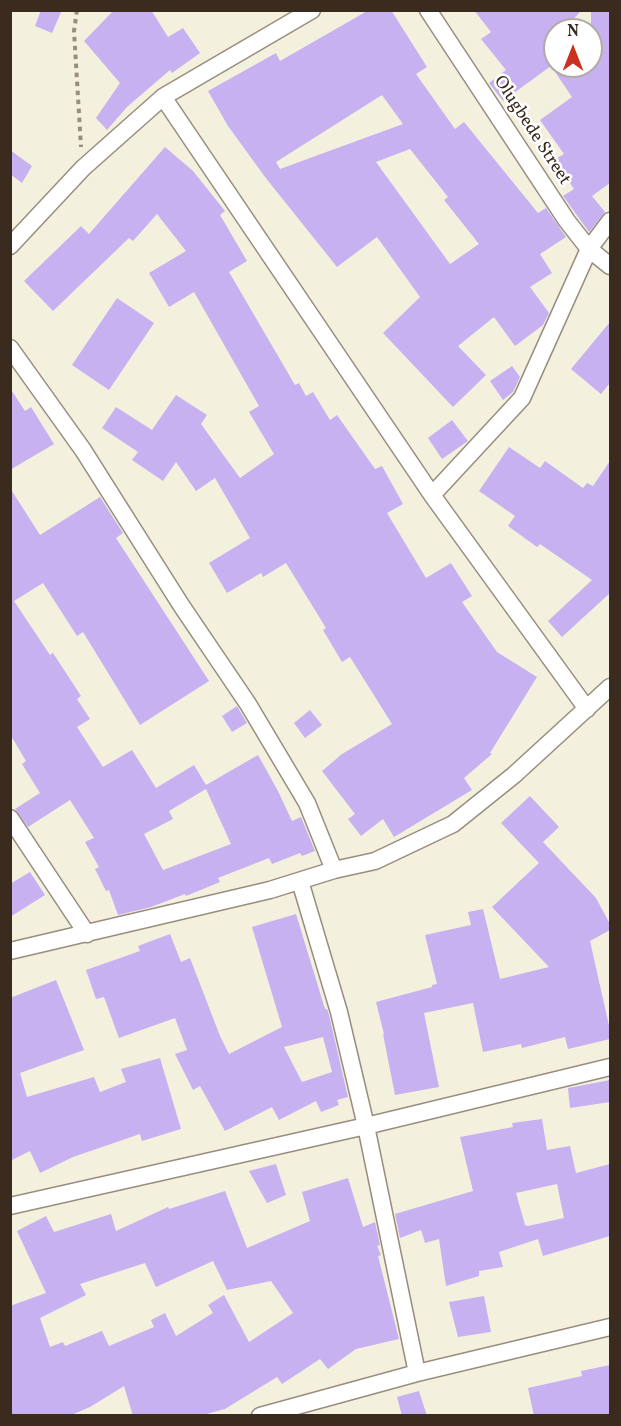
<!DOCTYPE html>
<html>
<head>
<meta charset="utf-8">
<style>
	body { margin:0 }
	#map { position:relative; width:621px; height:1426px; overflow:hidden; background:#f4f0de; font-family:Vollkorn,serif }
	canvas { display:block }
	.frame { position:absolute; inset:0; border:12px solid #3b2a1e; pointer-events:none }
	.north { position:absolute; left:543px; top:18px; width:60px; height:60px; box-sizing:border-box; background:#fff; border:2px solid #b1aaa5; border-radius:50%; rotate:0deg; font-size:16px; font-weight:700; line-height:24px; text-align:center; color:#3b2a1e }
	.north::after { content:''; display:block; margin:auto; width:21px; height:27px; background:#c8321e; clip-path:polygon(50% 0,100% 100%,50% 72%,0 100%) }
</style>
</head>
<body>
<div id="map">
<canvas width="621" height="1426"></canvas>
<div class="frame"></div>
<div class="north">N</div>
</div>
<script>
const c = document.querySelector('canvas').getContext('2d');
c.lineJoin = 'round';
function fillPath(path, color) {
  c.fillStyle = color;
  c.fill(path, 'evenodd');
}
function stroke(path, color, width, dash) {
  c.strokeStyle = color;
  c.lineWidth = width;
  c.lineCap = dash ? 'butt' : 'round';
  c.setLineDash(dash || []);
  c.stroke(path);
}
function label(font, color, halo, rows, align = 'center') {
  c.font = font + ' Vollkorn,serif';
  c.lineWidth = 5;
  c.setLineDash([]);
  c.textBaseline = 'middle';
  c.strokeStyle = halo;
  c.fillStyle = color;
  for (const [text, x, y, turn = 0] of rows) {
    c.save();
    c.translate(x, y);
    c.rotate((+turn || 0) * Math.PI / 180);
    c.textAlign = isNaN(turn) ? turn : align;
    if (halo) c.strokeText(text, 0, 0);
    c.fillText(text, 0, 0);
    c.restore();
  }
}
const building = new Path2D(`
	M41 10H62L52 33 35 26Z
	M114 10H151L168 37 183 28 200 53 172 73 170 70 127 107 107 130 96 118 120 83 84 41Z
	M369 10H391L427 67 416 74 455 129 464 122 538 213 546 208 566 237 540 254 552 273 530 287 549 313 543 325 515 346 494 317 458 346 486 375 453 407 383 333 420 297 377 237 337 267 265 177 228 126 208 91 276 53 280 61ZM382 95 403 124 280 169 276 162ZM410 149 448 197 444 200 479 244 450 264 376 162Z
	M474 10H582L563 30H555V63L503 101 489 83 506 70 481 39 491 32Z
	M591 10H610V183L592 196 605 212 589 232 563 196 574 189 554 160 564 154 540 120 572 97 551 66H591Z
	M165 147 193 171 225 211 220 215 247 261 229 272 295 385 299 383 306 396 313 392 330 420 337 415 375 469 382 466 403 504 387 513 426 578 451 563 472 596 462 602 497 652 537 677 490 753 492 754 464 778 472 790 394 837 383 819 361 836 348 819 355 814 322 771 342 754 392 724 350 657 342 662 323 630 326 628 286 563 263 577 261 573 227 593 209 563 250 538 215 478 196 491 176 462 163 481 132 460 138 452 102 428 116 407 152 430 176 395 207 415 201 424 240 478 274 454 249 412 259 406 194 292 169 307 149 273 186 251 157 214 133 241 129 238 53 311 24 281 81 226 89 234Z
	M10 150 32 166 22 183 10 174Z
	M117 298 154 323 109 390 72 365Z
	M610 322V383L601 394 571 369Z
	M512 366 520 377 513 392 503 400 490 381Z
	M10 388 25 411 31 407 54 444 10 470Z
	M452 420 468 441 442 459 428 438Z
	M509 447 540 468 545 461 583 488 587 483 593 486 610 461V593L562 637 548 621 592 580 540 544 537 547 508 526 515 516 479 491Z
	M10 488 40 535 100 497 123 533 116 538 209 681 140 725 83 632 77 636 43 583 14 601 50 655 53 653 81 696 77 699 90 719 77 727 103 767 132 750 156 788 194 765 206 785 258 755 278 791 292 821 301 817 315 851 302 856 300 853 272 864 269 858 218 878 220 882 186 896 185 894 151 907 118 915 109 890 106 891 95 869 99 867 85 842 94 838 70 800 28 827 15 809 40 793 22 764 26 761 10 734ZM206 789 231 844 163 870 144 834 173 819 169 811Z
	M237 706 247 723 232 732 222 716Z
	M310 710 322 725 305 738 294 723Z
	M530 796 559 827 543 842 596 898 610 924V930L590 941 610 1030V1039L568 1049 565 1037 522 1048 521 1044 483 1052 473 1003 424 1013 439 1087 395 1095 383 1034H384L376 1002 432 987V985L437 984 425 935 471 925 468 912 483 909 500 979 549 967 492 907 539 863 501 823Z
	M30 872 45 895 10 917V884Z
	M296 914 325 1009H327L329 1015 348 1097 337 1100 339 1105 321 1112 316 1101 279 1120 272 1107 225 1131 200 1086 193 1090 175 1054 187 1050 175 1018 119 1038 104 997 96 999 86 970 140 951 138 946 170 934 181 962 190 958 220 1036 229 1054 282 1027 252 927ZM323 1037 332 1072 302 1082 284 1047Z
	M56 980 84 1050 20 1073 27 1097 94 1077 100 1092 126 1082 121 1069 160 1058 181 1129 142 1141 140 1134 73 1157 40 1173 30 1151 10 1161V998Z
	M610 1080V1102L570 1108 568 1088Z
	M542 1119 547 1150 570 1146 576 1173 610 1164V1236L543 1256 538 1239 499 1252 503 1267 479 1271V1276L446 1286 439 1239 425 1243 421 1230 400 1238 395 1214 473 1191 460 1137 513 1127 512 1123ZM557 1184 564 1218 528 1226 525 1225 516 1193Z
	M276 1164 286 1195 267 1203 249 1171Z
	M348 1178 363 1227 375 1222 380 1245 377 1246 381 1255 378 1256 399 1339 356 1349 328 1369 320 1359 282 1384 277 1377 225 1409 199 1416H133L124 1386 90 1407 69 1416H10V1306L46 1293 17 1231 46 1216 54 1232 111 1214 116 1231 168 1207 169 1209 225 1191 247 1248 310 1221 302 1192ZM213 1261 227 1290 271 1281 293 1313 249 1342 224 1295 208 1305 213 1313 176 1336 165 1313 151 1320 154 1327 109 1346 102 1331 65 1346 63 1342 50 1347 40 1318 86 1295 80 1284 145 1263 156 1287Z
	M484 1296 491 1332 458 1337 449 1302Z
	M610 1365V1416H534L528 1388 582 1376 581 1371Z
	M419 1391 427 1416H402L397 1397Z`);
const path = new Path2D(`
	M77 10 74 31 81 147`);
const street = new Path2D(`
	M428 10 567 221 589 249 610 266
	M163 97 432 495 587 709
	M10 246 83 168 163 97 312 10
	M10 348 83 450 181 605 248 704 307 803 334 870
	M432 495 522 398 589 249 610 221
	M10 818 87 934
	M300 881 339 1012 366 1126 417 1373
	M10 951 270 890 334 870 375 861 453 824 514 775 610 687
	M10 1206 366 1126 610 1067
	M260 1416 417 1373 610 1327`);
const streetNames = [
	["Olugbede Street",531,131,57]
];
fillPath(building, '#c7b1f1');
stroke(street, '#988d7e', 19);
stroke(path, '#988d7e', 4, [4.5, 4.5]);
stroke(street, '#fff', 16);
label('18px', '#3b2a1e', '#fff', streetNames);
</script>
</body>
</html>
